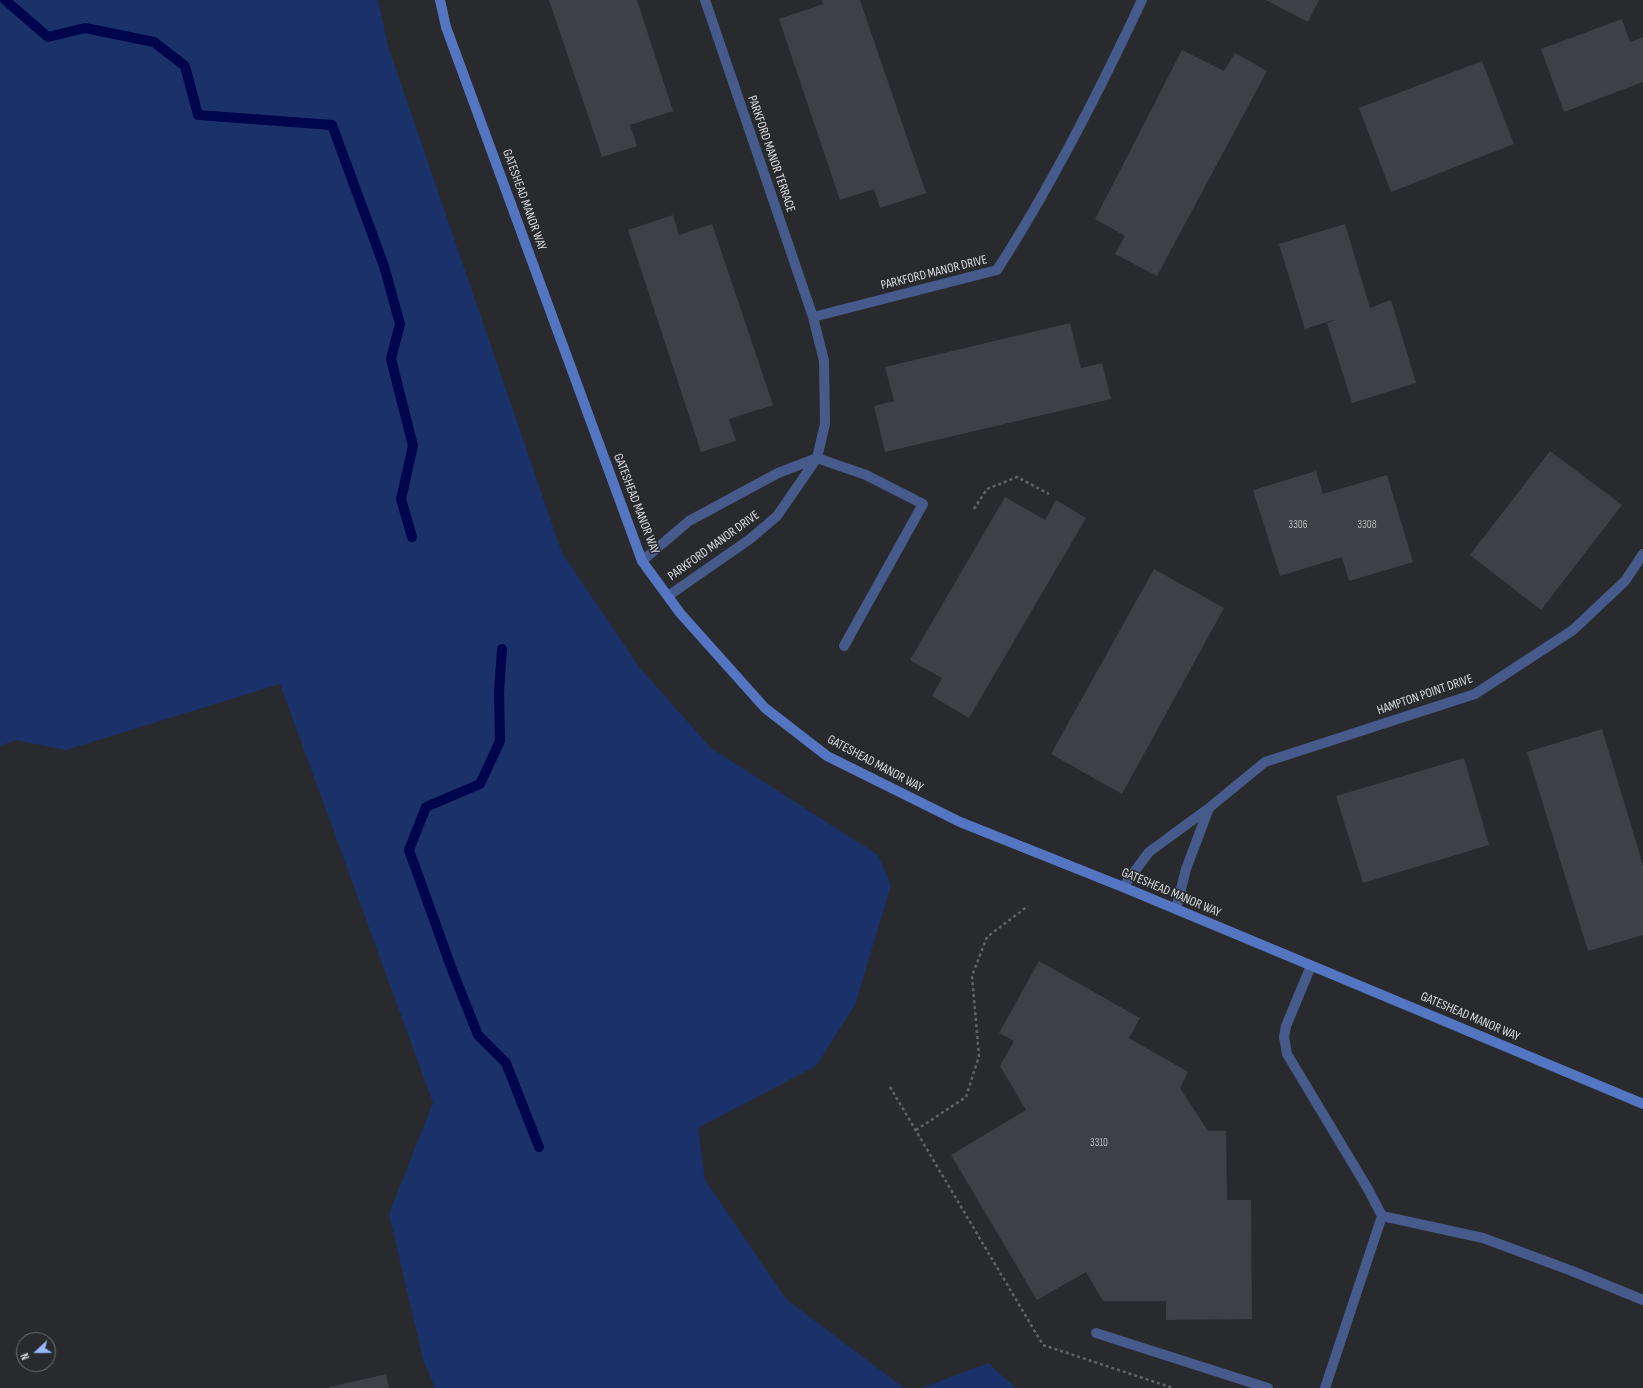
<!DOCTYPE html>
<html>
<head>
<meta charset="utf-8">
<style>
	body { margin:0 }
	#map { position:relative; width:1643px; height:1388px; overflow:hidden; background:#282a2e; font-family:"Sofia Sans Condensed",sans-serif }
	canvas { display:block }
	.north { position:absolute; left:16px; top:1332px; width:40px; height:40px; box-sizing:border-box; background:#282a2e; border:1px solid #707175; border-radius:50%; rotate:248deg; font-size:11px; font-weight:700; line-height:16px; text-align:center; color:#dbdcdf }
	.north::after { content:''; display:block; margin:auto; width:14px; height:18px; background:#96b6fd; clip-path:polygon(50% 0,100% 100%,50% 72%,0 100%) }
</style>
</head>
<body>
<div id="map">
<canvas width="1643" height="1388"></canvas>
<div class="north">N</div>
</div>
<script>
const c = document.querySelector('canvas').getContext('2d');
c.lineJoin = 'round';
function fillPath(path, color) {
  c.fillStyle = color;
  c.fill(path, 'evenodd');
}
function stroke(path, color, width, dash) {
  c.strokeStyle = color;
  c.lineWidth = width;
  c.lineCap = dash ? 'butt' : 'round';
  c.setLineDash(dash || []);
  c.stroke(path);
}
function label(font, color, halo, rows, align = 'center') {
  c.font = font + ' "Sofia Sans Condensed",sans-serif';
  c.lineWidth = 3;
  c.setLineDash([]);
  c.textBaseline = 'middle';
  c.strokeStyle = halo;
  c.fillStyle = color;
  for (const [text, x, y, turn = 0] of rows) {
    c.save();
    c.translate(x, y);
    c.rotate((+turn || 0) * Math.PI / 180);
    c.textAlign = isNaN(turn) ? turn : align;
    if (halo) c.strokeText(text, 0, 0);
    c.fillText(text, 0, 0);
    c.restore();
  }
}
const green = new Path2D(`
	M0 0H378L388 46 562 553 639 667 711 748 878 855 891 885 855 1005 816 1066 698 1128 705 1180 786 1299 904 1388H435L423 1359 389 1214 433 1103 280 684 66 750 15 740 0 746Z
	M988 1363 1016 1388H922Z`);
const stream = new Path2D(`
	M5 0 48 37 85 28 154 42 185 66 198 115 332 125 384 266 400 324 391 359 413 446 401 499 412 537
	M502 649 499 692 500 741 480 784 426 807 409 850 451 967 478 1035 506 1063 539 1147`);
const building = new Path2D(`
	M549 0H637L673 111 630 125 637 146 602 157Z
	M822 0H860L926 193 880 208 874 189 840 200 779 19 823 4Z
	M1266 0H1319L1308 22Z
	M1622 19 1630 42 1643 37V82L1564 112 1541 49Z
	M1182 50 1224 71 1235 53 1267 71 1157 276 1115 254 1125 236 1095 219Z
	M1482 61 1514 144 1391 192 1359 108Z
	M673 215 679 235 712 224 773 405 729 419 736 441 701 452 628 230Z
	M1345 224 1370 308 1391 300 1416 383 1352 403 1327 323 1336 319 1305 329 1279 244Z
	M1070 323 1081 368 1102 363 1111 399 885 452 874 406 894 401 885 367Z
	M1550 451 1622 505 1541 610 1470 555Z
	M1316 471 1323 494 1387 475 1413 562 1349 581 1342 557 1280 576 1253 490Z
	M1005 497 1045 520 1056 500 1086 518 969 718 932 696 942 678 910 660Z
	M1154 569 1224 608 1122 794 1051 754Z
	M1602 729 1643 865V935L1588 951 1527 752Z
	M1464 758 1489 845 1363 883 1336 796Z
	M1039 961 1140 1018 1129 1038 1188 1072 1180 1088 1208 1131H1226L1227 1200H1251L1252 1319 1166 1320V1301H1103L1086 1272 1037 1300 951 1155 1026 1110 1000 1066 1014 1041 999 1033Z
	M386 1374 389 1388H330V1387Z`);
const path = new Path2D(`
	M974 509 987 489 1017 477 1049 494
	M890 1087 1043 1345 1173 1388
	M916 1130 966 1097 979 1056 972 976 987 937 1028 906`);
const lane = new Path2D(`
	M817 458 866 475 923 504 844 646
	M1311 966 1286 1026 1284 1037 1287 1054 1368 1189 1382 1216 1325 1388
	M1382 1216 1483 1238 1572 1271 1643 1300
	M1096 1333 1268 1388`);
const street = new Path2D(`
	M813 317 997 270C1052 185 1099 92 1142 0
	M642 561 689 521 778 473 817 458
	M668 596 750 539 777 516 817 458 825 424 824 361 813 317 705 0
	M1123 887 1149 852 1209 808 1265 762 1475 694 1573 630 1625 581 1643 554
	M1176 909 1186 869 1209 808`);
const secondary = new Path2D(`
	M440 0 446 27 642 561 680 613 765 708 827 756 960 822 1123 887 1643 1104`);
const numberNames = [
	["3306",1298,525],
	["3308",1367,525],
	["3310",1099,1143]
];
const streetNames = [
	["PARKFORD MANOR TERRACE",771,154,71],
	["GATESHEAD MANOR WAY",524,200,70],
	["PARKFORD MANOR DRIVE",934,273,-14],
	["GATESHEAD MANOR WAY",636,504,69],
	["PARKFORD MANOR DRIVE",714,546,-36],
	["HAMPTON POINT DRIVE",1425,695,-19],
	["GATESHEAD MANOR WAY",875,764,28],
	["GATESHEAD MANOR WAY",1171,893,23],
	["GATESHEAD MANOR WAY",1470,1017,23]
];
fillPath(green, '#1b3169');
stroke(stream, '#01054c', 10);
fillPath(building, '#3d4044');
stroke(path, '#626468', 2.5, [3, 3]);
stroke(lane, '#465b8b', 10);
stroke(street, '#465b8b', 10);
stroke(secondary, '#5475c2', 10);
label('11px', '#b4b5b8', null, numberNames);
label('13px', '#dbdcdf', '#282a2e', streetNames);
</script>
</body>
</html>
